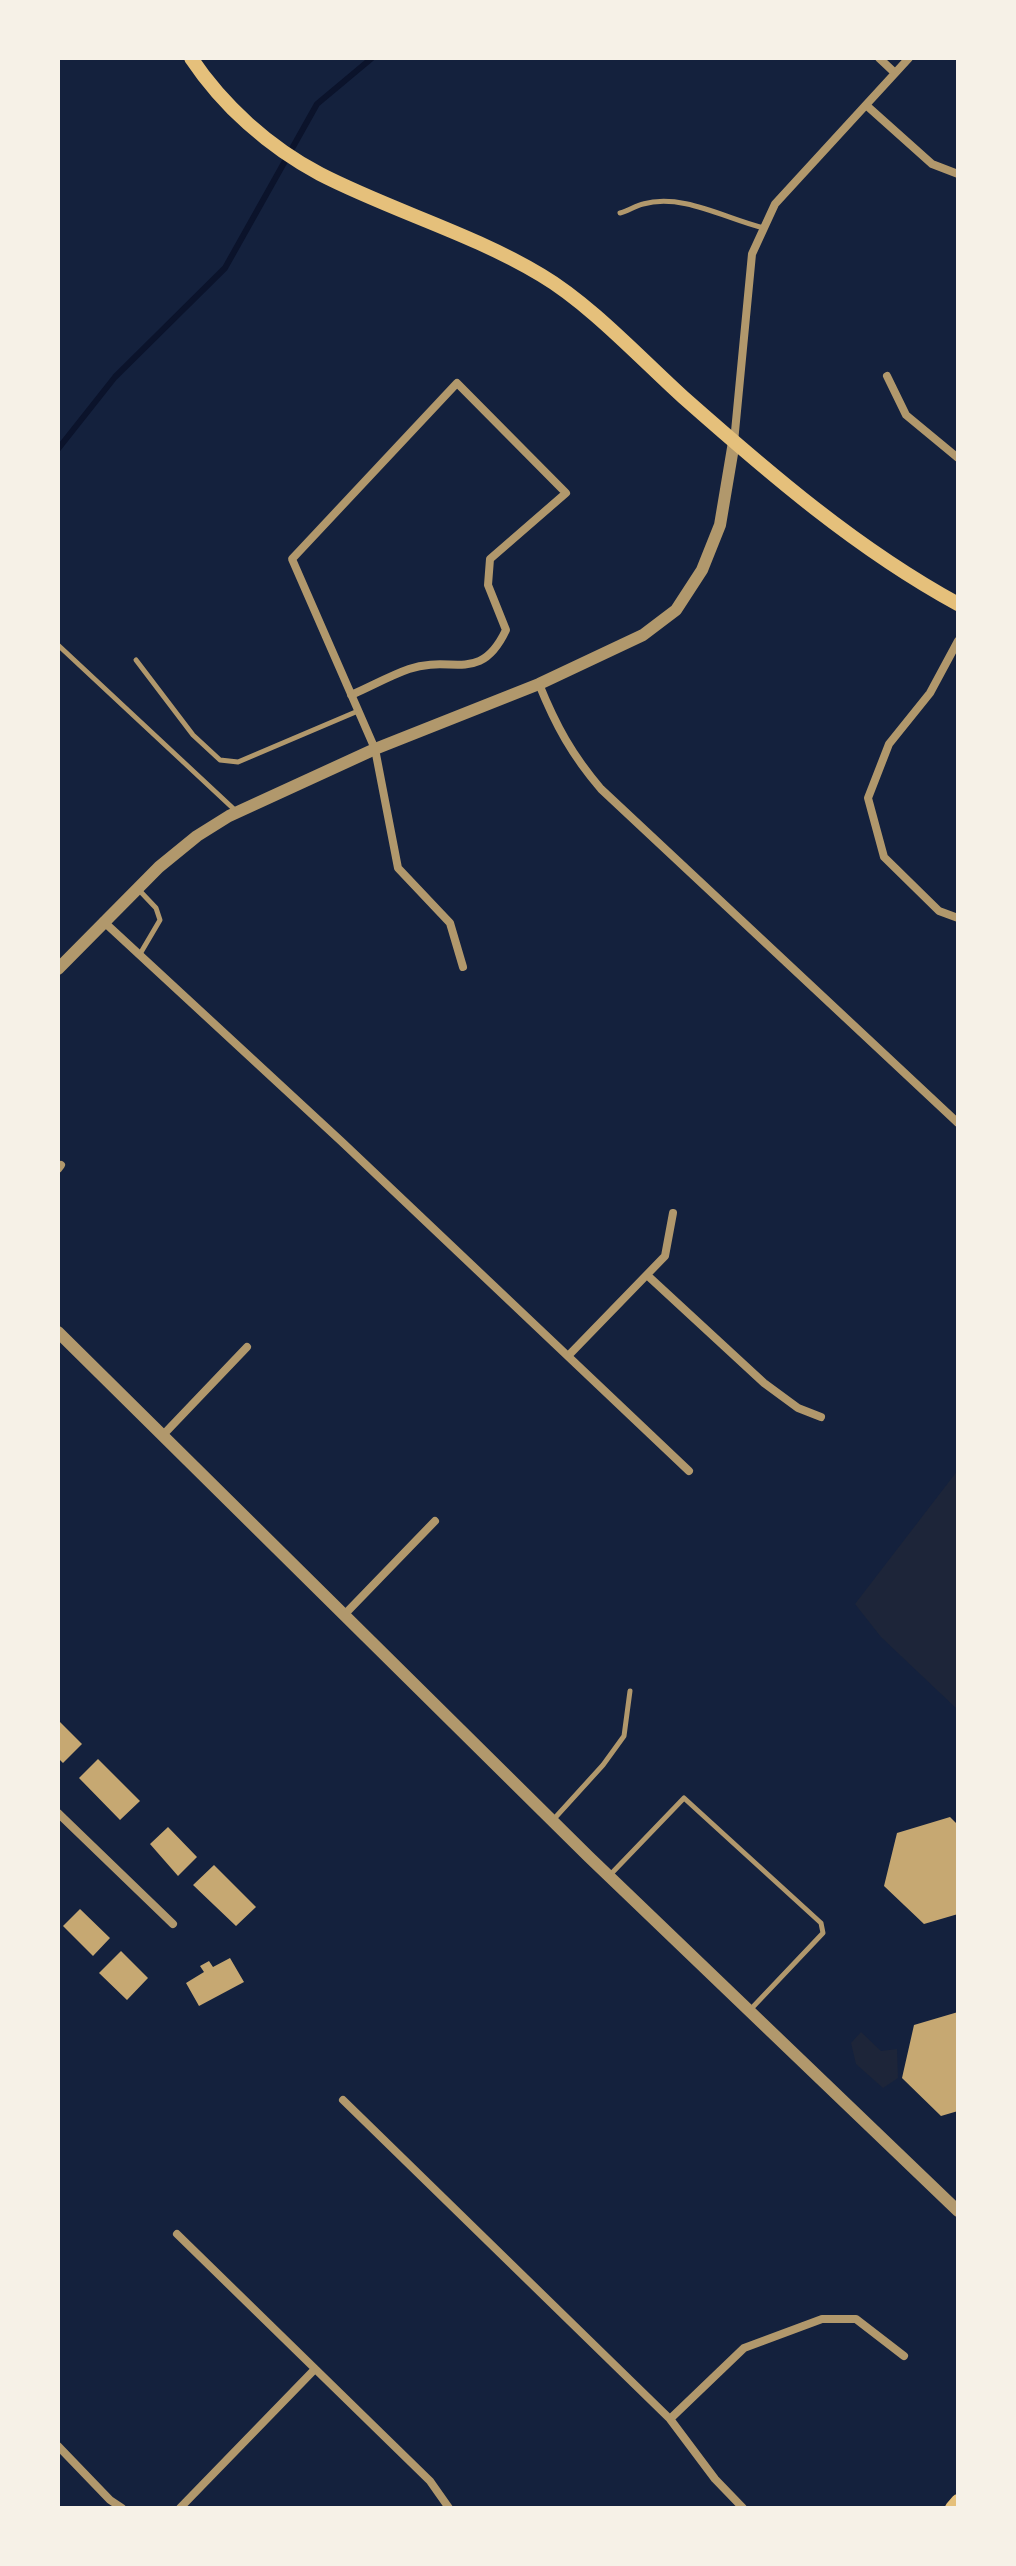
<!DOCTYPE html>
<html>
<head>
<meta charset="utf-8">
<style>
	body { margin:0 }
	#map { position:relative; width:1016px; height:2566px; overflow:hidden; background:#14213d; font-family:Manrope,sans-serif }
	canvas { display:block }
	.frame { position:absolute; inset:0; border:60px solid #f6f1e7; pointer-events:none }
</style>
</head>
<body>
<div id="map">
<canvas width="1016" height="2566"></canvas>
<div class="frame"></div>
</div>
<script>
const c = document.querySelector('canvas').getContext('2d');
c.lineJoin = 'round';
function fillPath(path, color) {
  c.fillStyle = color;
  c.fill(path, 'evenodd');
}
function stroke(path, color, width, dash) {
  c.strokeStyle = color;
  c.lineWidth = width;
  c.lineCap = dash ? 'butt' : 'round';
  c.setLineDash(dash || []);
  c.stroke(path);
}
const green = new Path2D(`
	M958 1470V1710L881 1637 855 1604Z
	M861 2032 881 2051 897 2049 898 2078 883 2088 856 2064 851 2043Z`);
const stream = new Path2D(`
	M58 449 115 377 225 268 317 104 372 58`);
const building = new Path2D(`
	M58 1720 82 1744 63 1763 58 1758Z
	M98 1759 140 1801 120 1820 79 1778Z
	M950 1817 958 1825V1914L924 1924 884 1886 897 1833Z
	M168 1827 197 1857 178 1876 150 1844Z
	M214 1865 256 1907 236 1926 193 1885Z
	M80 1909 110 1938 93 1956 63 1926Z
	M121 1951 148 1978 127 2000 99 1973Z
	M230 1958 244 1982 199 2006 186 1983 204 1972 200 1966 209 1961 213 1967Z
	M958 2012V2111L941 2116 902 2078 914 2025Z`);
const service = new Path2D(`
	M620 213C628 211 635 206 643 204 683 193 726 219 764 228
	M58 645 237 812
	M136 660 193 735 220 760 238 762 358 711
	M138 889 156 908 160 920 140 954
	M553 1820 603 1765 624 1736 630 1691
	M609 1876 684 1798 821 1923 823 1933 750 2010`);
const minor = new Path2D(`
	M879 58 895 73
	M866 105 932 164 958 174
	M887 376 906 415 958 458
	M734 442 752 254 775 204 909 58
	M958 641 930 693 889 744 868 798 884 857 939 911 958 918
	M539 684C556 726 572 755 601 789L958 1123
	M351 695C370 687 389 676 409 669 452 654 480 685 506 630L488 585 490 559 566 493 457 383 292 559 375 749 398 868 450 923 463 967
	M103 921 342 1142 689 1471
	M58 1169 61 1165
	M647 1275 764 1383 798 1408 821 1417
	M568 1356 665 1256 673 1213
	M163 1435 247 1347
	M345 1614 435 1521
	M58 1813 173 1924
	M343 2100 670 2419 715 2479 743 2508
	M177 2234 430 2481 449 2508
	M670 2419 744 2348 822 2319H856L904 2356
	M58 2446 110 2500 122 2508
	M180 2508 314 2370`);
const tertiary = new Path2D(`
	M58 969 159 867 197 836 229 816 375 749 539 684 643 635 676 610 702 570 720 525 734 442
	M58 1332 589 1857 958 2211`);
const secondary = new Path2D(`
	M191 58C223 106 269 147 320 174 392 211 471 233 541 275 590 304 640 358 683 397 769 473 857 549 958 604
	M952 2508 958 2501`);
fillPath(green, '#1d2539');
stroke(stream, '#0b132b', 6);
fillPath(building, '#c6a872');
stroke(service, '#b1986c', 5);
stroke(minor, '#b1986c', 8);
stroke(tertiary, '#b1986c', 12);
stroke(secondary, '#e5c07b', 14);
</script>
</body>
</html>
